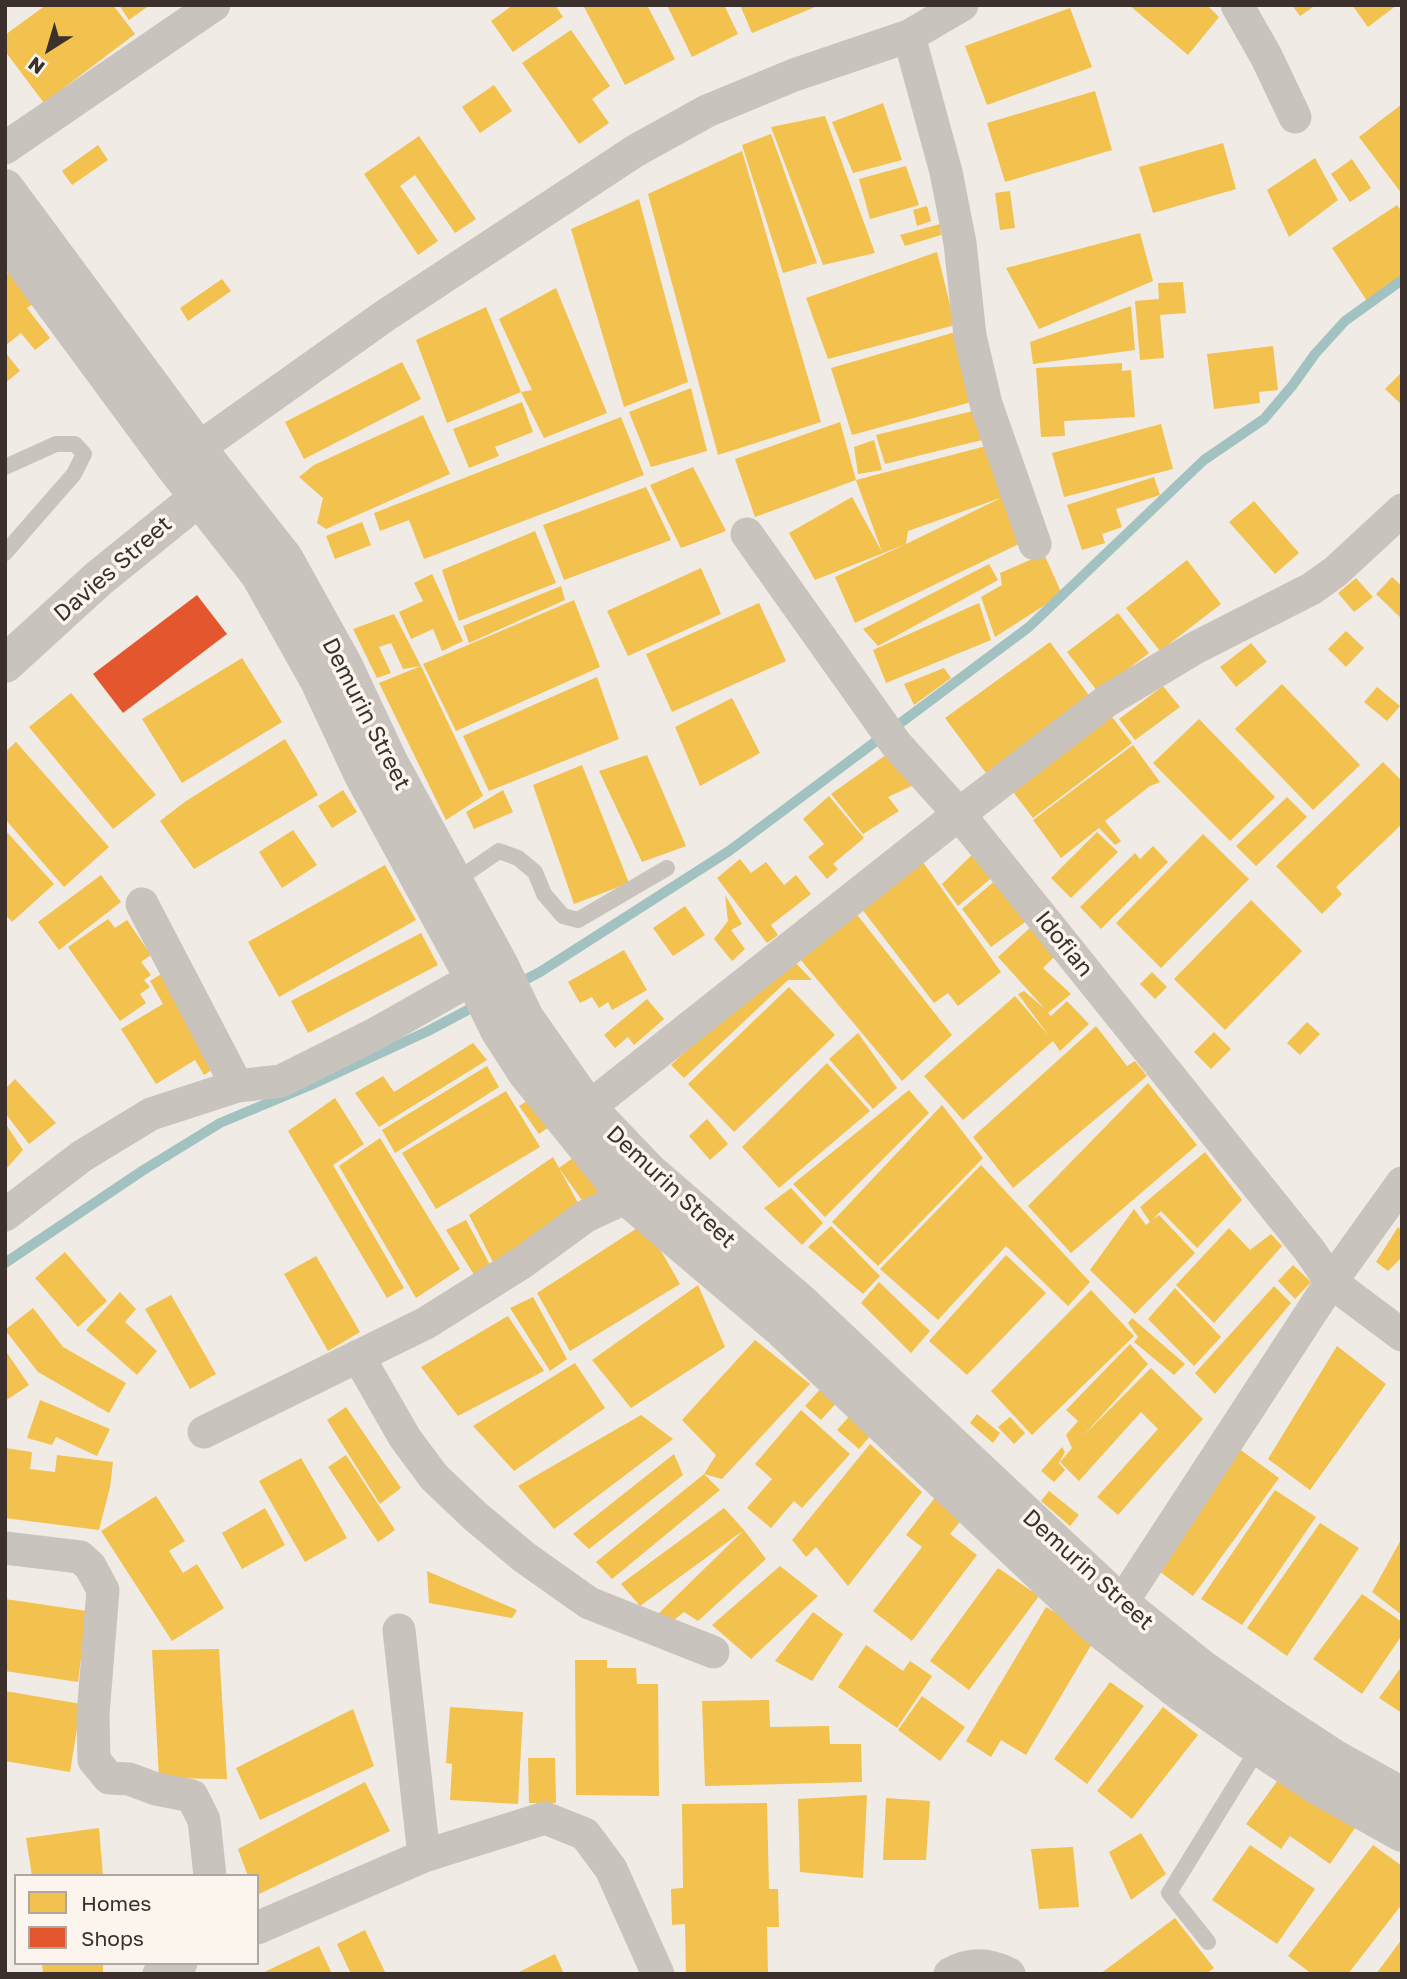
<!DOCTYPE html>
<html>
<head>
<meta charset="utf-8">
<style>
	body { margin:0 }
	#map { position:relative; width:1407px; height:1979px; overflow:hidden; background:#f0ebe5; font-family:"Golos Text",sans-serif }
	canvas { display:block }
	.frame { position:absolute; inset:0; border:7px solid #3b302b; pointer-events:none }
	.legend { position:absolute; left:14px; top:1874px; width:245px; height:91px; box-sizing:border-box; background:#fbf5ee; border:2px solid #aea6a0; margin:0; padding:9px 12px; list-style:none; font-size:21px; color:#3b302b }
	.legend li { display:flex; align-items:center; gap:14px; height:35px }
	.legend b { width:35px; border:2px solid #aea6a0 }
	.north { position:absolute; left:14px; top:14px; width:70px; height:70px; -webkit-text-stroke:5px #fbf5ee; paint-order:stroke; rotate:217deg; font-size:19px; font-weight:700; line-height:28px; text-align:center; color:#3b302b }
	.north::after { content:''; display:block; margin:auto; width:24px; height:32px; background:#3b302b; clip-path:polygon(50% 0,100% 100%,50% 72%,0 100%) }
</style>
</head>
<body>
<div id="map">
<canvas width="1407" height="1979"></canvas>
<div class="frame"></div>
<ul class="legend">
<li><b style="height:19px;background:#f2c14e"></b>Homes</li>
<li><b style="height:19px;background:#e4572e"></b>Shops</li>
</ul>
<div class="north">N</div>
</div>
<script>
const c = document.querySelector('canvas').getContext('2d');
c.lineJoin = 'round';
function fillPath(path, color) {
  c.fillStyle = color;
  c.fill(path, 'evenodd');
}
function stroke(path, color, width, dash) {
  c.strokeStyle = color;
  c.lineWidth = width;
  c.lineCap = dash ? 'butt' : 'round';
  c.setLineDash(dash || []);
  c.stroke(path);
}
function label(font, color, halo, rows, align = 'center') {
  c.font = font + ' "Golos Text",sans-serif';
  c.lineWidth = 7;
  c.setLineDash([]);
  c.textBaseline = 'middle';
  c.strokeStyle = halo;
  c.fillStyle = color;
  for (const [text, x, y, turn = 0] of rows) {
    c.save();
    c.translate(x, y);
    c.rotate((+turn || 0) * Math.PI / 180);
    c.textAlign = isNaN(turn) ? turn : align;
    if (halo) c.strokeText(text, 0, 0);
    c.fillText(text, 0, 0);
    c.restore();
  }
}
const homes = new Path2D(`
	M46 5H113L135 34 44 103 5 51V35Z
	M119 5H150L129 20Z
	M513 5H555L563 17 513 52 491 21Z
	M583 5H647L675 59 625 85Z
	M667 5H724L738 34 692 57Z
	M740 5H820L752 33Z
	M1129 5H1207L1219 17 1188 55Z
	M1292 5H1316L1300 16Z
	M1352 5H1397L1368 27Z
	M1070 8 1092 67 987 105 965 46Z
	M571 30 610 86 592 99 609 123 579 144 522 63Z
	M494 85 512 111 480 133 462 107Z
	M1095 91 1112 150 1005 182 987 123Z
	M883 103 902 160 853 173 832 122Z
	M1402 104V194L1359 137Z
	M825 116 875 253 823 265 771 127Z
	M771 134 817 263 783 273 742 145Z
	M419 136 476 219 455 233 415 175 400 186 438 241 418 255 364 174Z
	M1223 143 1236 189 1153 213 1139 167Z
	M98 145 108 160 72 185 62 171Z
	M742 151 821 422 718 455 648 194Z
	M1315 158 1338 200 1289 237 1267 190Z
	M1352 159 1371 188 1350 202 1331 174Z
	M906 166 919 205 870 219 859 179Z
	M1010 191 1015 228 1000 230 995 193Z
	M639 199 688 382 624 407 571 229Z
	M1397 205 1402 212V278L1367 301 1332 248Z
	M927 206 931 221 917 226 913 210Z
	M940 224 941 235 905 246 900 235Z
	M1140 233 1153 281 1039 329 1006 268Z
	M937 252 955 325 828 359 806 298Z
	M18 265 43 296 27 308 50 338 35 350 21 333 5 346V275Z
	M222 279 231 291 188 321 180 308Z
	M1183 282 1186 313 1160 315 1164 358 1140 360 1135 301 1159 299 1158 283Z
	M556 288 607 413 544 438 521 392 532 390 499 319Z
	M1131 306 1135 350 1033 364 1030 342Z
	M486 307 521 392 447 423 416 340Z
	M959 331 975 401 852 435 831 368Z
	M1273 346 1278 390 1259 392 1260 403 1214 409 1207 354Z
	M5 352 20 371 5 383Z
	M402 362 421 399 304 459 285 422Z
	M1122 363V371L1131 370 1135 417 1064 421 1065 436 1041 437 1036 368Z
	M1402 372V405L1385 389Z
	M691 388 707 451 651 467 629 412Z
	M522 402 533 432 495 447 499 456 469 468 453 429Z
	M981 409 990 438 885 464 876 435Z
	M423 415 450 474 326 529 317 523 323 498 299 477 314 465Z
	M621 417 644 475 424 559 409 520 380 531 374 513Z
	M840 422 856 480 755 517 735 459Z
	M1161 424 1173 469 1064 497 1052 453Z
	M874 440 882 470 858 474 854 447Z
	M990 445 1025 541 855 623 835 577 906 544 1003 497 908 531 906 544 815 580 789 533 852 497 882 552 856 480Z
	M693 467 726 531 681 548 650 485Z
	M1154 477 1160 495 1116 509 1122 527 1102 534 1105 543 1082 550 1067 505Z
	M646 487 671 540 564 580 543 525Z
	M1254 501 1299 553 1275 574 1229 522Z
	M362 522 371 545 335 559 326 536Z
	M535 531 556 583 459 621 442 570Z
	M1044 554 1062 594 995 637 981 597 1002 585 1000 573Z
	M1187 560 1221 604 1160 651 1126 608Z
	M989 564 998 580 878 646 863 629Z
	M701 568 721 614 628 656 607 611Z
	M432 574 463 641 442 651 433 629 411 639 399 612 423 601 414 583Z
	M1392 577 1402 586V619L1376 594Z
	M1356 578 1373 597 1354 612 1338 593Z
	M561 586 565 600 469 643 463 626Z
	M574 600 600 667 456 731 423 664Z
	M759 603 786 661 672 712 646 654Z
	M979 603 991 640 886 683 873 650Z
	M1118 613 1149 653 1098 692 1067 652Z
	M394 614 421 666 403 669 391 643 379 647 391 673 377 678 353 629Z
	M1346 631 1364 648 1346 667 1328 649Z
	M1050 642 1096 705 992 781 945 718Z
	M1251 643 1267 662 1236 687 1220 667Z
	M242 658 282 722 182 783 142 719Z
	M421 666 483 796 446 820 379 683Z
	M944 668 951 678 914 705 904 684Z
	M597 677 619 739 489 791 463 736Z
	M1282 684 1360 765 1313 810 1235 729Z
	M1163 686 1180 707 1135 740 1119 719Z
	M1377 687 1400 706 1387 721 1364 702Z
	M71 693 156 795 113 829 29 727Z
	M732 698 760 753 700 786 675 727Z
	M1106 709 1132 743 1033 818 1007 784Z
	M1199 719 1275 797 1230 841 1153 763Z
	M285 739 318 795 194 869 160 821 186 801Z
	M16 742 109 847 64 887 5 819V752Z
	M1133 745 1160 782 1150 786 1105 821 1121 841 1115 845 1099 828 1061 858 1033 820Z
	M890 752 916 784 888 797 899 811 863 834 831 794Z
	M647 755 686 846 642 862 599 771Z
	M1383 762 1402 781V824L1336 887 1342 894 1322 914 1276 866Z
	M582 765 629 883 574 904 533 785Z
	M343 790 357 812 332 828 318 806Z
	M503 790 513 812 474 829 466 812Z
	M829 796 864 838 833 864 838 869 827 879 808 857 824 844 803 819Z
	M1287 797 1307 817 1256 866 1236 846Z
	M5 830 54 884 12 922 5 914Z
	M293 830 317 865 282 888 259 852Z
	M1097 832 1118 852 1071 898 1051 878Z
	M1203 834 1249 879 1161 968 1116 923Z
	M1153 846 1168 862 1101 929 1080 907 1135 853 1140 859Z
	M977 850 995 875 958 906 942 884Z
	M740 859 751 873 766 862 784 885 796 875 811 894 771 925 778 935 767 943 717 878Z
	M922 861 1001 972 958 1006 948 993 934 1003 858 904Z
	M385 865 416 920 279 997 248 942Z
	M101 875 121 902 59 950 38 922Z
	M998 878 1028 920 991 947 962 909Z
	M725 895 742 924 731 930 745 949 732 961 714 939 728 921Z
	M1251 900 1302 951 1225 1030 1174 979Z
	M685 906 705 935 673 956 653 928Z
	M851 907 952 1035 902 1081 795 953Z
	M108 919 115 928 127 920 151 955 141 962 151 975 144 980 150 987 140 994 146 1003 120 1021 68 947Z
	M1033 925 1056 955 1043 968 1071 994 1048 1013 1051 1016 1067 1001 1089 1024 1060 1051 1053 1041 963 1120 924 1076 1015 996 1049 1036 1018 994 1024 991 1045 1009 998 957Z
	M421 933 438 965 308 1033 291 1001Z
	M624 950 647 990 612 1010 608 1002 599 1008 592 997 580 1003 568 982Z
	M788 955 812 980H788L684 1078 671 1065Z
	M166 971 222 1063 204 1075 195 1060 156 1084 121 1029 163 1004 150 981Z
	M1152 972 1167 987 1155 999 1140 984Z
	M789 987 835 1035 734 1132 688 1084Z
	M647 999 664 1019 634 1045 628 1037 615 1048 604 1035Z
	M1307 1022 1320 1034 1300 1055 1287 1043Z
	M1096 1026 1127 1066 1135 1061 1147 1076 1013 1188 973 1137Z
	M1214 1032 1231 1049 1211 1069 1194 1052Z
	M858 1033 897 1088 873 1109 829 1059Z
	M473 1043 487 1060 379 1127 355 1093 383 1076 394 1092Z
	M827 1063 870 1111 779 1188 742 1147Z
	M487 1066 499 1087 395 1153 382 1130Z
	M15 1079 56 1123 29 1144 5 1113V1089Z
	M1148 1083 1197 1145 1071 1253 1028 1206Z
	M909 1090 929 1113 825 1217 793 1184Z
	M506 1091 540 1147 436 1209 402 1153Z
	M535 1096 552 1125 539 1134 519 1106Z
	M335 1098 364 1144 333 1165 404 1288 387 1298 288 1131Z
	M942 1105 983 1158 878 1266 832 1222Z
	M707 1119 728 1144 710 1160 689 1136Z
	M5 1123 23 1150 5 1170Z
	M380 1138 460 1269 416 1298 339 1166Z
	M584 1150 609 1186 584 1203 559 1168Z
	M1205 1152 1242 1200 1197 1248 1161 1211 1152 1220 1159 1215 1195 1253 1135 1314 1090 1270 1134 1209 1146 1225 1150 1222 1140 1207Z
	M553 1157 583 1212 497 1270 469 1215Z
	M981 1165 1090 1282 1068 1306 1006 1246 938 1320 880 1269Z
	M791 1188 823 1223 802 1245 764 1208Z
	M466 1220 495 1274 478 1281 446 1230Z
	M645 1223 680 1284 570 1351 537 1293Z
	M831 1226 880 1276 863 1294 808 1247Z
	M1398 1227 1402 1231V1257L1388 1271 1376 1262Z
	M1229 1228 1250 1250 1271 1234 1282 1246 1214 1323 1176 1285Z
	M65 1252 107 1301 78 1327 35 1278Z
	M1006 1255 1046 1293 967 1375 929 1341Z
	M316 1256 360 1332 328 1351 284 1274Z
	M1293 1265 1311 1282 1295 1299 1278 1281Z
	M879 1282 930 1331 911 1353 861 1303Z
	M698 1285 725 1347 631 1408 592 1360Z
	M1274 1286 1291 1303 1215 1394 1195 1373Z
	M1175 1288 1221 1337 1194 1366 1148 1319Z
	M1091 1290 1134 1336 1032 1435 991 1391Z
	M120 1292 136 1309 125 1322 157 1351 137 1375 86 1330Z
	M171 1295 216 1374 190 1389 145 1309Z
	M533 1297 567 1359 550 1371 510 1308Z
	M33 1308 63 1347 126 1383 109 1413 38 1372 5 1330Z
	M508 1316 544 1371 458 1416 421 1367Z
	M1132 1318 1185 1364 1174 1375 1134 1342 1138 1337 1128 1323Z
	M755 1340 810 1384 722 1479 704 1474 716 1455 682 1420Z
	M1130 1344 1148 1364 1083 1436 1151 1368 1203 1419 1118 1515 1097 1497 1158 1429 1141 1412 1079 1481 1060 1462 1072 1448 1066 1435 1078 1421 1066 1410Z
	M1337 1346 1386 1384 1310 1490 1268 1459Z
	M5 1350 29 1385 5 1401Z
	M575 1363 605 1408 514 1471 473 1426Z
	M824 1385 840 1399 821 1420 805 1406Z
	M40 1400 110 1429 97 1456 56 1437 52 1445 27 1438Z
	M346 1407 401 1488 380 1504 327 1420Z
	M856 1409 877 1428 859 1449 837 1430Z
	M801 1410 850 1454 802 1508 794 1501 771 1528 747 1508 772 1479 755 1464Z
	M977 1414 1000 1433 993 1443 970 1423Z
	M641 1415 673 1439 554 1529 518 1486Z
	M1010 1417 1025 1433 1014 1444 998 1427Z
	M870 1444 922 1492 848 1586 816 1547 806 1557 792 1540Z
	M1062 1447 1065 1452 1059 1463 1065 1470 1054 1482 1041 1471Z
	M5 1448 32 1452 30 1469 55 1472 57 1455 113 1462 110 1487 99 1530 5 1518Z
	M1238 1448 1279 1478 1193 1596 1152 1566Z
	M674 1454 683 1475 589 1549 573 1534Z
	M346 1455 395 1530 378 1542 328 1467Z
	M301 1458 347 1538 305 1562 259 1481Z
	M704 1474 720 1490 612 1579 596 1562Z
	M1275 1490 1316 1517 1242 1625 1201 1599Z
	M940 1491 968 1512 950 1534 977 1555 912 1641 873 1611 922 1547 906 1535Z
	M1049 1491 1079 1515 1070 1526 1041 1501Z
	M156 1496 185 1541 169 1551 183 1573 197 1564 224 1608 172 1641 101 1531Z
	M265 1508 285 1545 242 1569 222 1533Z
	M724 1508 744 1530 640 1606 621 1584Z
	M1320 1523 1359 1548 1287 1656 1247 1628Z
	M744 1530 766 1559 698 1621 684 1612 670 1623 658 1614Z
	M1402 1538V1615L1372 1592Z
	M780 1566 818 1596 751 1659 712 1625Z
	M998 1568 1039 1596 969 1690 930 1661Z
	M427 1571 517 1610 512 1618 429 1603Z
	M1362 1594 1402 1622V1635L1362 1694 1313 1659Z
	M5 1599 87 1611 78 1682 5 1671Z
	M1046 1607 1096 1637 1026 1755 1001 1740 991 1757 966 1741Z
	M813 1612 843 1634 812 1681 775 1661Z
	M866 1645 903 1671 910 1661 932 1676 897 1728 838 1687Z
	M219 1649 227 1779 159 1778 152 1650Z
	M575 1660H607V1668H636L637 1684H658L659 1796 576 1795Z
	M1402 1666V1713L1379 1698Z
	M1110 1682 1144 1706 1087 1784 1054 1759Z
	M5 1691 81 1704 70 1772 5 1761Z
	M922 1696 965 1727 940 1761 898 1730Z
	M769 1700 770 1727 829 1726 830 1744H861L862 1782 705 1786 702 1701Z
	M450 1707 523 1712 518 1804 450 1800 452 1764 446 1763Z
	M1163 1707 1198 1735 1132 1819 1097 1791Z
	M353 1709 374 1766 260 1820 236 1768Z
	M528 1758H555L556 1803H529Z
	M1281 1776 1355 1828 1330 1864 1290 1836 1281 1849 1246 1824Z
	M365 1782 390 1831 257 1895V1876H248L238 1849Z
	M867 1795 863 1878 800 1872 798 1799Z
	M886 1798 930 1801 926 1860H883Z
	M767 1803 769 1889H778L779 1927H767L768 1974H686L685 1924 672 1925 671 1889 683 1888 682 1804Z
	M99 1828 103 1876H32L26 1838Z
	M1141 1833 1166 1874 1131 1900 1109 1852Z
	M1250 1845 1315 1889 1277 1944 1212 1900Z
	M1373 1845 1402 1866V1904L1348 1974H1312L1288 1956Z
	M1073 1847 1079 1907 1039 1909 1031 1849Z
	M1175 1918 1214 1968 1206 1974H1100Z
	M365 1930 386 1974H351L337 1944Z
	M1402 1939V1974H1376Z
	M319 1946 332 1974H260Z
	M555 1954 564 1974H515Z
	M42 1963H103V1974H43Z`);
const shops = new Path2D(`
	M197 595 227 634 123 713 93 674Z`);
const stream = new Path2D(`
	M517 984 540 972 729 851 1029 627 1204 460 1264 419 1292 386 1315 354 1345 321 1402 280
	M5 1263 142 1171 220 1123 311 1085 428 1031 479 1004`);
const service = new Path2D(`
	M5 467 56 444H75L84 454 74 474 5 553
	M454 882 499 851 518 858 535 872 544 894 563 916 578 920 667 868
	M1208 1942 1169 1893 1259 1747`);
const minor = new Path2D(`
	M1237 5 1266 56 1295 117
	M909 36 946 172 960 243 970 336 986 404 1035 544
	M5 148 214 5
	M176 464 386 315 635 151 707 111 794 75 909 36 962 5
	M747 534 896 744 959 814 1310 1251 1331 1282 1402 1335
	M142 904 237 1086
	M588 1108 959 814 1108 700 1195 648 1311 589 1335 572 1402 510
	M5 1215 82 1156 151 1114 237 1086 281 1081 373 1035 497 965
	M358 1356 405 1438 434 1477 475 1516 524 1557 589 1603 713 1652
	M204 1432 426 1323 523 1262 586 1216 627 1197
	M5 1548 80 1557 90 1566 103 1590 93 1715 94 1760 109 1778 129 1779 156 1789 192 1796 204 1820 210 1876
	M1121 1604 1331 1282 1402 1183
	M399 1630 424 1856
	M257 1928 424 1856 545 1818 585 1834 611 1869 658 1974
	M159 1974 181 1963
	M950 1974C970 1962 989 1964 1009 1974`);
const tertiary = new Path2D(`
	M5 188 198 449 284 558 344 666 389 762 499 964 525 1018 588 1108 650 1173 803 1305 1121 1604 1201 1668 1277 1721 1335 1759 1402 1796
	M5 237 174 466 259 574 318 679 363 775 473 977 499 1030 526 1072 627 1197 781 1328 1100 1629 1182 1693 1259 1747 1318 1786 1402 1833
	M5 664 98 579 219 481`);
const streetNames = [
	["Davies Street",113,569,-41],
	["Demurin Street",366,714,63],
	["Idofian",1064,944,51],
	["Demurin Street",671,1187,43],
	["Demurin Street",1088,1570,42]
];
fillPath(homes, '#f2c14e');
fillPath(shops, '#e4572e');
stroke(stream, '#a1c2c1', 10);
stroke(service, '#c9c3be', 16);
stroke(minor, '#c9c3be', 33);
stroke(tertiary, '#c9c3be', 38);
label('23px', '#3b302b', '#fbf5ee', streetNames);
</script>
</body>
</html>
